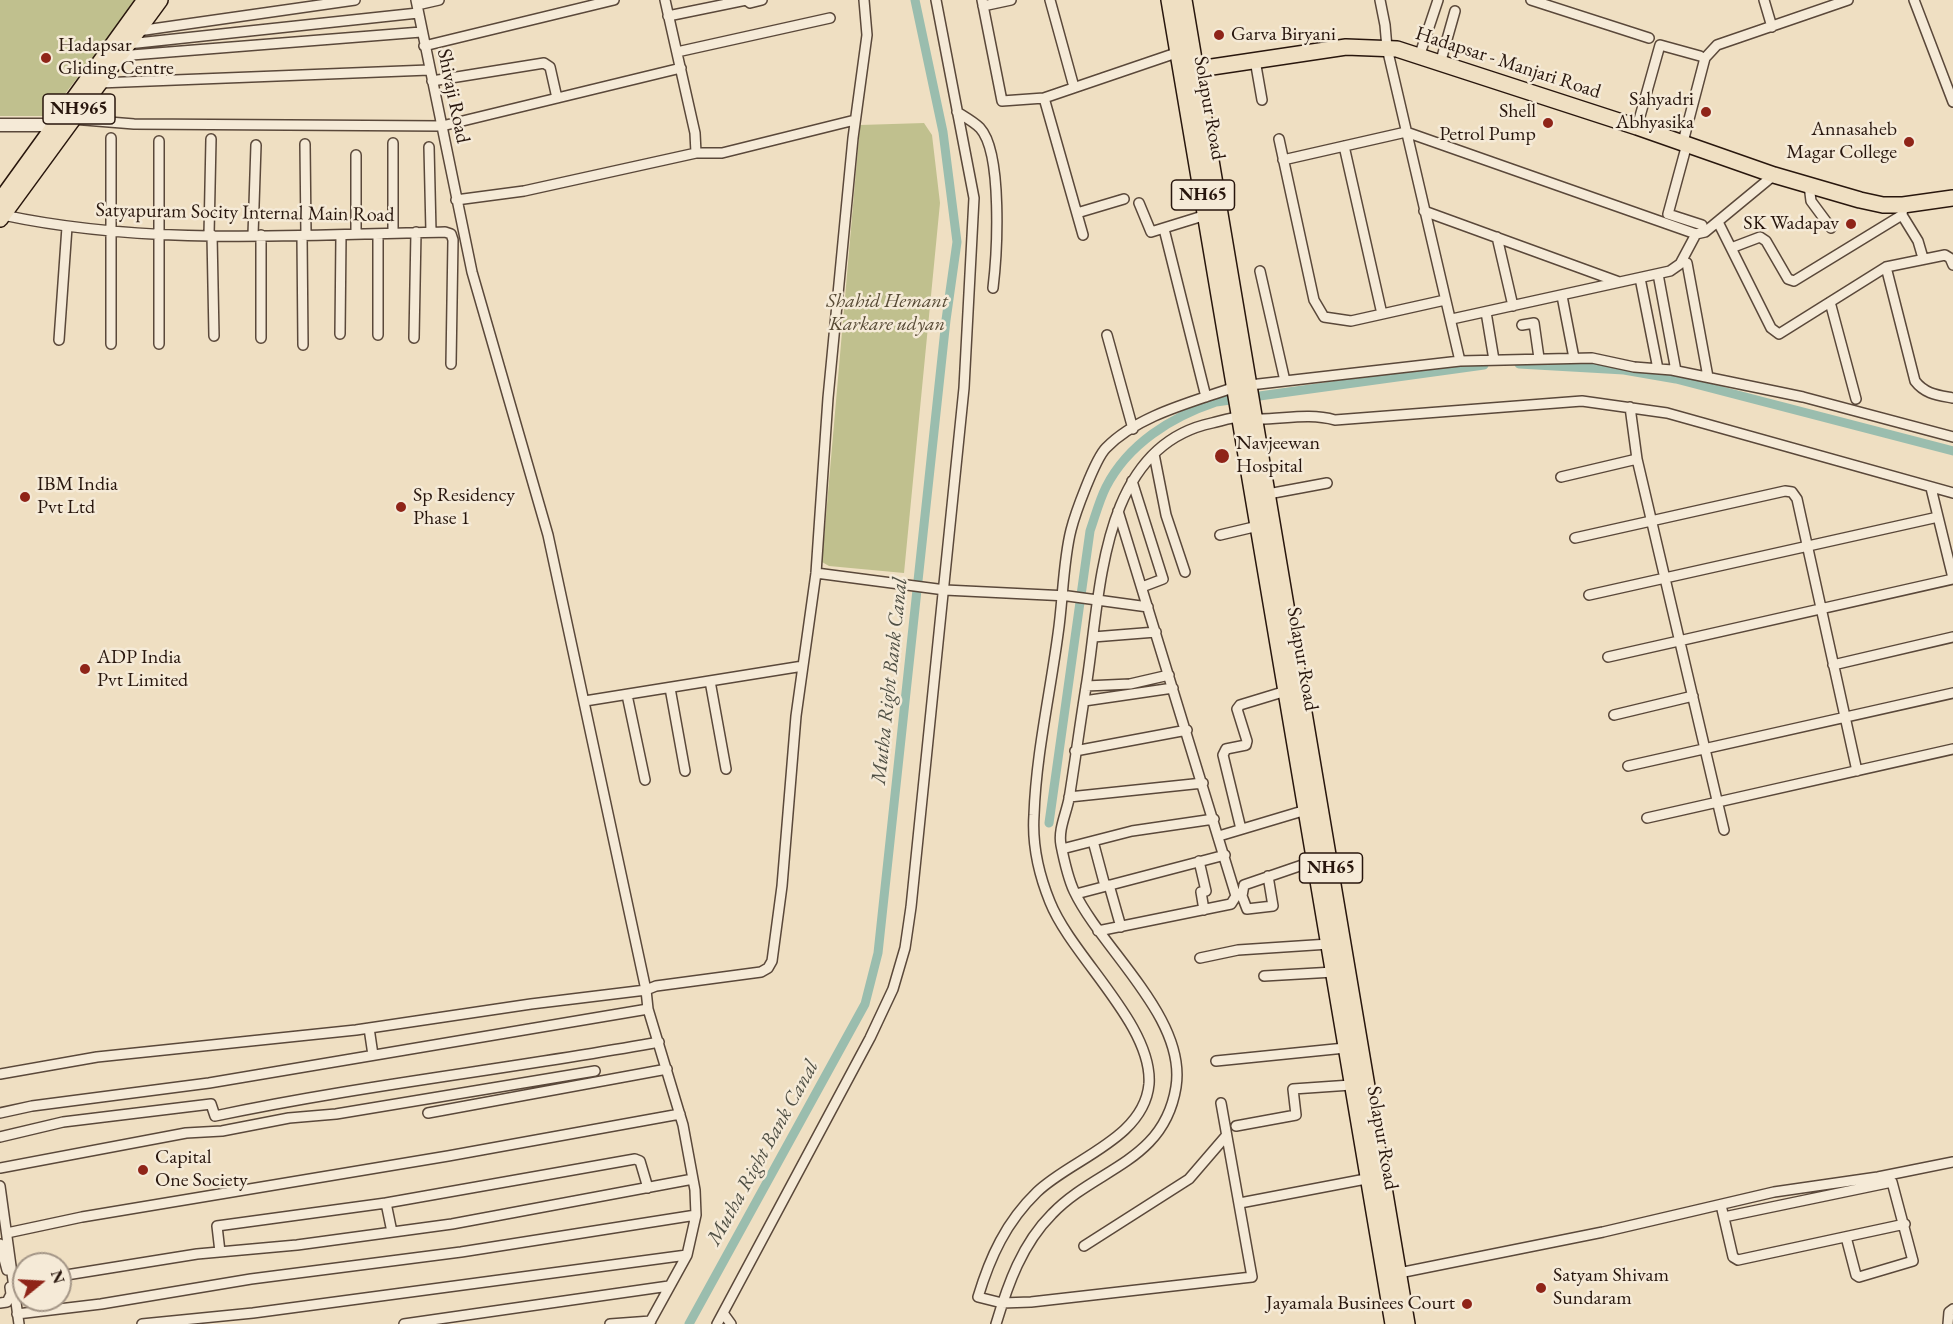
<!DOCTYPE html>
<html>
<head>
<meta charset="utf-8">
<style>
	body { margin:0 }
	#map { position:relative; width:1953px; height:1324px; overflow:hidden; background:#efdfc2; font-family:"EB Garamond",serif }
	canvas { display:block }
	.north { position:absolute; left:12px; top:1252px; width:60px; height:60px; box-sizing:border-box; background:#f5ead7; border:2px solid #a39586; border-radius:50%; rotate:72deg; font-size:16px; font-weight:700; line-height:24px; text-align:center; color:#28160d }
	.north::after { content:''; display:block; margin:auto; width:21px; height:27px; background:#8f2418; clip-path:polygon(50% 0,100% 100%,50% 72%,0 100%) }
</style>
</head>
<body>
<div id="map">
<canvas width="1953" height="1324"></canvas>
<div class="north">N</div>
</div>
<script>
const c = document.querySelector('canvas').getContext('2d');
c.lineJoin = 'round';
function fillPath(path, color) {
  c.fillStyle = color;
  c.fill(path, 'evenodd');
}
function stroke(path, color, width, dash) {
  c.strokeStyle = color;
  c.lineWidth = width;
  c.lineCap = dash ? 'butt' : 'round';
  c.setLineDash(dash || []);
  c.stroke(path);
}
function label(font, color, halo, rows, align = 'center') {
  c.font = font + ' "EB Garamond",serif';
  c.lineWidth = 5;
  c.setLineDash([]);
  c.textBaseline = 'middle';
  c.strokeStyle = halo;
  c.fillStyle = color;
  for (const [text, x, y, turn = 0] of rows) {
    c.save();
    c.translate(x, y);
    c.rotate((+turn || 0) * Math.PI / 180);
    c.textAlign = isNaN(turn) ? turn : align;
    if (halo) c.strokeText(text, 0, 0);
    c.fillText(text, 0, 0);
    c.restore();
  }
}
const green = new Path2D(`
	M0 0H137L48 116H0Z
	M924 123 932 135 940 203 904 573 829 566 822 562 860 125Z`);
const canal = new Path2D(`
	M1519 364 1624 370 1676 379 1953 451
	M1049 823 1090 531C1095 517 1099 501 1106 487 1128 444 1171 417 1216 402L1484 365
	M689 1324 865 1004 878 953 946 320 957 242 943 132 915 0`);
const minor = new Path2D(`
	M665 0 695 133 696 153H722L855 120
	M982 0 1002 101 1044 98 1179 52
	M1050 0 1074 87
	M1380 0 1385 25 1387 48 1460 361
	M1531 0 1649 38
	M1764 0 1772 27
	M1914 0 1953 102
	M417 5 439 0
	M983 6 1011 0
	M668 16 746 0 750 3 762 0
	M138 31 355 0
	M128 44 418 13
	M424 46 614 0
	M677 52 830 18
	M119 56 421 32
	M1419 57 1438 0
	M1255 60 1262 100
	M1440 64 1455 11
	M432 81 544 63 550 67 557 98
	M99 83 429 70
	M1044 98 1083 235
	M957 112C965 117 974 122 980 128 1003 153 997 255 993 288
	M72 119 134 124 442 126 681 68
	M1637 127 1660 45 1700 56
	M1279 139 1314 300 1324 317 1351 321 1445 300
	M1683 142 1705 58 1717 45 1848 0
	M393 143V233
	M305 144 306 235
	M1687 144 1668 214 1702 225
	M1344 146 1382 314
	M429 147 431 232
	M356 155V234
	M1283 160 1406 132 1696 234 1705 232 1774 175
	M1809 185 1811 201 1831 228
	M456 200 524 191 696 153
	M1139 203 1151 232 1206 215
	M1424 211 1619 282
	M1077 213 1124 199
	M3 215C148 246 298 235 445 232L451 234 453 240 451 364
	M1902 215 1918 241 1923 258
	M1718 222 1771 328 1779 334 1886 267 1945 255 1950 258 1953 265
	M1164 229 1206 397
	M209 235 211 139
	M212 235 214 336
	M253 235 256 145
	M302 236 303 345
	M1497 237 1513 306
	M1731 248 1760 237 1766 241 1788 279 1794 281 1902 215 1903 205
	M1687 263 1708 377
	M1886 267 1915 381C1925 394 1937 395 1953 398
	M1260 271 1285 381
	M1658 274 1676 371
	M1640 278 1658 369
	M1562 296 1574 358
	M1830 302 1856 399
	M1486 312 1494 360
	M1452 319 1670 271 1680 264 1696 234
	M1522 325 1534 323 1539 358
	M340 334 341 235
	M378 335V234
	M1107 335 1133 429
	M261 338V235
	M414 338 416 232
	M59 340 67 227
	M111 344V138
	M159 344V141
	M1250 385 1460 361 1592 358 1634 367 1672 370 1803 397 1953 437
	M1630 407 1637 459 1724 830
	M1154 454 1166 515 1185 572
	M1561 477 1637 459
	M1132 481 1163 579 1142 587
	M1931 488 1953 578
	M1268 494 1327 483
	M1220 535 1258 526
	M1575 538 1785 491 1792 492 1797 499 1857 771
	M816 573 945 590 1068 596 1148 607
	M1589 595 1938 517
	M1093 637 1156 632
	M1608 657 1953 579
	M1833 665 1953 637
	M710 681 726 769
	M1086 686 1130 684 1169 675
	M670 688 685 771
	M627 695 645 780
	M585 701 803 666
	M1084 701 1173 688
	M1614 715 1693 696
	M1075 751 1187 730
	M1628 766 1953 693
	M1069 797 1203 783
	M1647 818 1953 749
	M1241 829 1223 755 1226 749 1246 745 1247 741 1237 709 1240 705 1286 691
	M1219 836 1306 810
	M1093 841 1105 886
	M1062 849 1132 831 1214 819
	M1199 861 1206 891 1201 892 1204 910
	M1268 876 1273 906 1247 909 1242 896 1244 885 1314 861
	M1109 885 1121 927
	M1076 894 1225 855
	M1098 931 1231 904 1236 896 1118 511
	M1200 958 1238 950 1329 944
	M1264 976 1334 972
	M369 1028 373 1055
	M1216 1061 1345 1048
	M0 1074 97 1057 356 1030 531 1004 646 990 548 535 472 272 416 0
	M1221 1103 1252 1277 1031 1302 1002 1303 978 1297C990 1257 1006 1222 1037 1192 1071 1159 1144 1139 1149 1084 1153 1025 1072 957 1050 902 1039 875 1032 845 1034 815 1036 755 1050 694 1058 634 1063 601 1063 561 1071 530 1075 514 1095 459 1106 448 1138 415 1193 402 1235 387
	M0 1113 32 1106 209 1083 648 1009
	M428 1113 667 1069
	M1236 1126 1296 1115 1293 1089 1351 1085
	M0 1137 63 1122 211 1104 215 1116C362 1085 511 1069 659 1042
	M0 1168 186 1133 222 1131 289 1118 336 1114 595 1071
	M0 1186 19 1324
	M386 1203 392 1232
	M1240 1203 1371 1178
	M1721 1205 1733 1257 1738 1260 1905 1224
	M1724 1217 1892 1182
	M7 1233 82 1217 448 1156 680 1114
	M1846 1237 1856 1275 1859 1277 1913 1261 1892 1182
	M0 1244 7 1270
	M1084 1246 1189 1179 1226 1136
	M220 1252 217 1226 386 1203 635 1159 640 1161 648 1188
	M1399 1273 1603 1232 1774 1192 1878 1177 1953 1162
	M60 1276 197 1254 297 1245 452 1224 693 1179
	M0 1303 7 1302 11 1294 10 1287
	M723 1313 731 1324
	M17 1314 101 1304 251 1279 461 1252 696 1215
	M142 1324 253 1313 687 1255
	M404 1324 669 1286
	M610 1324 651 1321
	M649 1324 687 1255 696 1215 695 1190 683 1125 648 1009 646 990 656 986 761 972 768 968 772 961 782 886 796 716 816 573 828 398 853 138 867 35 864 0
	M717 1324 870 1038 893 989 905 948 911 907 964 388 974 198 936 0
	M996 1324C1008 1284 1022 1244 1052 1214 1096 1168 1164 1162 1176 1087 1187 1018 1102 950 1074 891 1068 878 1064 860 1061 845 1058 830 1066 814 1069 799 1075 762 1080 724 1086 687 1101 597 1098 447 1212 423 1221 421 1232 417 1241 417 1247 417 1253 420 1259 419 1285 419 1309 413 1335 420L1582 401 1667 413 1953 493
	M1948 1324 1949 1312 1953 1309`);
const tertiary = new Path2D(`
	M0 125H53`);
const primary = new Path2D(`
	M1185 71 1346 47 1397 49 1637 127 1774 175 1860 200 1883 205H1903L1953 198`);
const trunk = new Path2D(`
	M1169 0 1393 1324
	M1184 0 1407 1324
	M0 201 145 0
	M0 219 160 0`);
const markers = [
	[1219,35,6,"#8f2418"],
	[46,58,6,"#8f2418"],
	[1706,112,6,"#8f2418"],
	[1548,123,6,"#8f2418"],
	[1909,142,6,"#8f2418"],
	[1851,224,6,"#8f2418"],
	[1222,456,8,"#8f2418"],
	[25,497,6,"#8f2418"],
	[401,507,6,"#8f2418"],
	[85,669,6,"#8f2418"],
	[143,1170,6,"#8f2418"],
	[1541,1288,6,"#8f2418"],
	[1467,1304,6,"#8f2418"]
];
const shields = [
	[79,109,72],
	[1203,195,63],
	[1331,868,63]
];
const shieldNames = [
	["NH965",79,109],
	["NH65",1203,195],
	["NH65",1331,868]
];
const poiNames = [
	["Garva Biryani",1231,35],
	["Hadapsar",58,46],
	["Gliding Centre",58,69],
	["Sahyadri",1694,100,"right"],
	["Abhyasika",1694,123,"right"],
	["Shell",1536,112,"right"],
	["Petrol Pump",1536,135,"right"],
	["Annasaheb",1897,130,"right"],
	["Magar College",1897,153,"right"],
	["SK Wadapav",1839,224,"right"],
	["Navjeewan",1236,444],
	["Hospital",1236,467],
	["IBM India",37,485],
	["Pvt Ltd",37,508],
	["Sp Residency",413,496],
	["Phase 1",413,519],
	["ADP India",97,658],
	["Pvt Limited",97,681],
	["Capital",155,1158],
	["One Society",155,1181],
	["Satyam Shivam",1553,1276],
	["Sundaram",1553,1299],
	["Jayamala Businees Court",1455,1304,"right"]
];
const streetNames = [
	["Hadapsar - Manjari Road",1508,63,18],
	["Shivaji Road",453,96,78],
	["Solapur Road",1209,108,80],
	["Satyapuram Socity Internal Main Road",245,213,1],
	["Solapur Road",1302,659,80],
	["Solapur Road",1382,1138,80]
];
const parkNames = [
	["Shahid Hemant",887,302],
	["Karkare udyan",887,325]
];
const waterNames = [
	["Mutha Right Bank Canal",890,681,-84],
	["Mutha Right Bank Canal",763,1153,-61]
];
fillPath(green, '#c0c08e');
stroke(canal, '#9abdae', 9);
stroke(minor, '#5a483a', 12);
stroke(tertiary, '#5a483a', 15);
stroke(primary, '#28160d', 18);
stroke(trunk, '#28160d', 18);
stroke(minor, '#f5ead7', 9);
stroke(tertiary, '#f5ead7', 12);
stroke(primary, '#efdfc2', 15);
stroke(trunk, '#efdfc2', 15);
for (const [x, y, r, color] of markers) {
  const dot = new Path2D();
  dot.arc(x, y, r, 0, 2 * Math.PI);
  c.fillStyle = color;
  c.fill(dot);
  stroke(dot, '#f5ead7', 2);
}
for (const [x, y, w] of shields) {
  const box = new Path2D();
  box.roundRect(x - w / 2, y - 15, w, 30, 4.5);
  c.fillStyle = '#f5ead7';
  c.fill(box);
  stroke(box, '#28160d', 1.5);
}
label('bold 18px', '#28160d', null, shieldNames);
label('20px', '#28160d', '#f5ead7', poiNames, 'left');
label('20px', '#28160d', '#f5ead7', streetNames);
label('italic 20px', '#564934', '#f5ead7', parkNames);
label('italic 21px', '#505045', '#f5ead7', waterNames);
</script>
</body>
</html>
